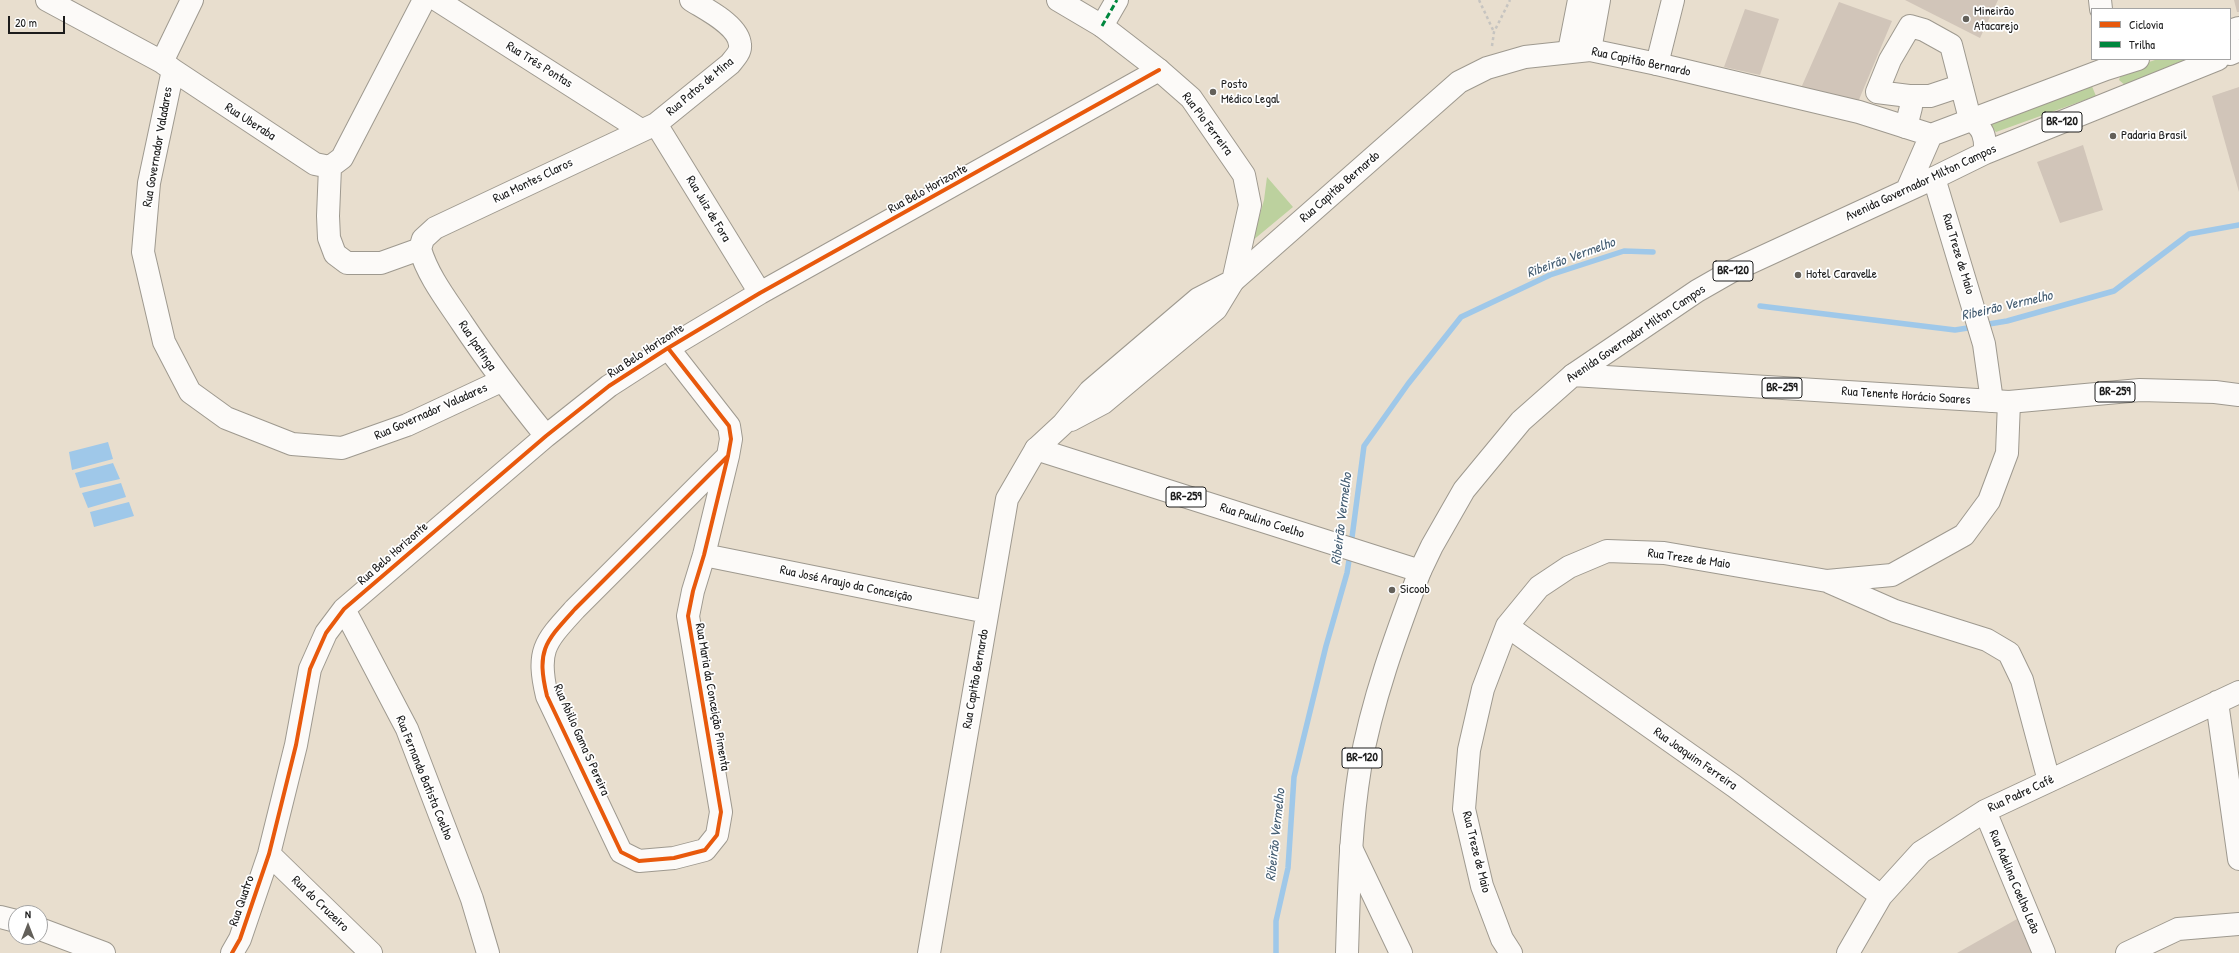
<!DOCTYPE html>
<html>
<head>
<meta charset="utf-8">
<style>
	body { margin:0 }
	#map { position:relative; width:2239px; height:953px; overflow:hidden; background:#e8dece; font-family:"Patrick Hand",sans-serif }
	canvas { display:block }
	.legend { position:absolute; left:2091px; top:8px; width:140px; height:52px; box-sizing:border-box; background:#fff; border:1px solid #a4a4a4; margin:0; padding:5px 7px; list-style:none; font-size:12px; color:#1c1c1c }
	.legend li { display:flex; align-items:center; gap:8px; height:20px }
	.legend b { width:20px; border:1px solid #a4a4a4 }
	.north { position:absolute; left:8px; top:905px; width:40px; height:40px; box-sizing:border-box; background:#fff; border:1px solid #a4a4a4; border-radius:50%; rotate:0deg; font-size:11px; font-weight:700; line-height:16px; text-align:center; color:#1c1c1c }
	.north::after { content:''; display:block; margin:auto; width:14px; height:18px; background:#63605a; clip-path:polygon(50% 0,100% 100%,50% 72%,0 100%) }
	.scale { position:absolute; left:8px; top:16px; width:57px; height:18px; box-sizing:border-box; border:2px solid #1c1c1c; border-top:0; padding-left:5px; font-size:12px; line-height:14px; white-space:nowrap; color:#1c1c1c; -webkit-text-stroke:3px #fff; paint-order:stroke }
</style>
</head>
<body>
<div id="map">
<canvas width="2239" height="953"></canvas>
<ul class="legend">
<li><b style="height:5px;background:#e8590c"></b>Ciclovia</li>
<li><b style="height:5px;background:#00873e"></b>Trilha</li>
</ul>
<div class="north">N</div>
<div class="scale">20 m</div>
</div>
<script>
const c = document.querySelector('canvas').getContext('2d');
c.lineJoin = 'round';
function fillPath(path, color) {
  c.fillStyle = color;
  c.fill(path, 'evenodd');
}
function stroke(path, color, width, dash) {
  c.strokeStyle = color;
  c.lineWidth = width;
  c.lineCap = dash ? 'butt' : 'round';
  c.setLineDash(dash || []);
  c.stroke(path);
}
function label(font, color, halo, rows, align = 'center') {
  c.font = font + ' "Patrick Hand",sans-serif';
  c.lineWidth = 3.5;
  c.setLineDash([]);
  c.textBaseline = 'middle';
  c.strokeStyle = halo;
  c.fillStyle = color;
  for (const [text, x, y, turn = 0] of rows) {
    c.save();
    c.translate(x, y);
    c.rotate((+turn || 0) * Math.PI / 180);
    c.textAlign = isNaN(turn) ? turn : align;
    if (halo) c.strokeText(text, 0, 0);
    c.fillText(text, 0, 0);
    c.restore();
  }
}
const green = new Path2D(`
	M2158 59H2200L2126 86 2119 80 2122 71Z
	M2091 84 2096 96 1996 132 1990 126 1993 117Z
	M1267 177 1293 207 1252 241 1264 200Z`);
const water = new Path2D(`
	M108 442 113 459 72 470 69 452Z
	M113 463 120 479 80 488 75 473Z
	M121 483 126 497 88 508 82 493Z
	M129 502 134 516 94 527 90 512Z`);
const stream = new Path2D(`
	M1760 306 1955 330 1974 327
	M1983 325 2007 321 2114 291 2189 234 2239 225
	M1351 545 1364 446 1408 384 1461 317 1550 275 1624 251 1653 252
	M1276 953V921L1288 868 1294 777 1326 646 1347 573 1350 554`);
const building = new Path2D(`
	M1905 0H1998L1980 38Z
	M2234 0H2239V12H2237Z
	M1839 2 1892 21 1858 102 1801 88Z
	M1745 9 1779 19 1760 75 1724 67Z
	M2239 87V192L2212 96Z
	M2083 145 2103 210 2060 223 2037 162Z
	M2017 919 2032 953H1957Z`);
const path = new Path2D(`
	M1479 0 1494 32
	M1492 46 1494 32 1510 0`);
const minor = new Path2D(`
	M47 0 162 62
	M192 0 162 62 173 70 149 183 143 252 164 342 190 392 226 418 292 444 342 448 407 425 501 381
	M437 0 641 130
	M2100 0 2101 9
	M1102 26 1117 0
	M1590 50 1599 0
	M1569 51 1579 0
	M1657 64 1673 0
	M173 70 315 164 330 167
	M1960 86 1930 96H1909L1877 92 1890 60 1910 26 1924 30 1951 45 1970 119
	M656 124 760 293
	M1906 127 1911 107 1909 96
	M330 167 342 158 424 0
	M330 167 328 216 329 238 335 254 347 263H381L420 249
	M1934 178 1984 344 1992 401
	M420 249 423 239 435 228 656 124 730 64C734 59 741 52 740 45 739 25 705 9 691 0
	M420 249C428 276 446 299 462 323 488 362 516 399 546 436
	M668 348 729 426 731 439 728 456 704 555 693 591 688 616 721 812 717 835 705 850 674 858 639 861 621 852 547 696C536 650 545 642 575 609L728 456
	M704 555 987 612
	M1829 582 1895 611 1987 640 2009 653 2022 680 2049 781
	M344 609 407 729 472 899 488 953
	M1507 626 1734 786 1881 896
	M2217 702 2239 859
	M1985 811 2044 953
	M1351 848 1401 953
	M269 854 371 953
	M0 917 16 921
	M40 929 104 953
	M232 953 240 939 269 854 296 745 310 669 326 633 344 609 546 436 609 386 668 348 760 293 1159 70
	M929 953 1007 499 1036 449
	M1511 953 1502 939 1482 886 1464 809 1469 750 1483 689 1507 626 1539 587 1569 567 1607 551 1664 553 1827 581 1892 575 1964 535 1989 501 2007 453 2009 402
	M1848 953 1881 896 1921 852 1985 811 2239 692
	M2127 953 2178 929 2239 924`);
const major = new Path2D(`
	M2230 31 2239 28
	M2230 54 2239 50
	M1970 119C1983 127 1986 137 1985 153
	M1907 190 1931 135 2106 69 2138 59
	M1233 281 1459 82 1487 68 1525 57 1590 50 1657 64 1859 112 1931 135
	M1573 375 1697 291 1732 271 1934 178 1985 153 2218 59
	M1347 953C1349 891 1350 829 1360 768 1372 700 1396 635 1420 571`);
const highway = new Path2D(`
	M1058 0 1102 26 1159 70 1191 98 1244 175 1250 205 1233 281 1216 309 1103 403 1071 420
	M1233 281 1198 299 1090 391 1063 424 1036 449 1420 571 1432 546 1464 490 1521 421 1573 375 2009 402 2140 390 2215 392 2239 395`);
const quiet = new Path2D(`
	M1102 26 1117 0`);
const cycleway = new Path2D(`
	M668 348 729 426 731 439 728 456 704 555 693 591 688 616 721 812 717 835 705 850 674 858 639 861 621 852 547 696C536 650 545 642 575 609L728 456
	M232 953 240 939 269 854 296 745 310 669 326 633 344 609 546 436 609 386 668 348 760 293 1159 70`);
const markers = [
	[1966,19,4,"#63605a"],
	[1213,92,4,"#63605a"],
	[2113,136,4,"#63605a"],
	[1798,275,4,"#63605a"],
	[1392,590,4,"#63605a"]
];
const shields = [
	[2062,122,40],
	[1733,271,40],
	[1782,388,40],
	[2115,392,40],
	[1186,497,40],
	[1362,758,40]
];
const shieldNames = [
	["BR-120",2062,122],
	["BR-120",1733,271],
	["BR-259",1782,388],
	["BR-259",2115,392],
	["BR-259",1186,497],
	["BR-120",1362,758]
];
const poiNames = [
	["Mineirão",1974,12],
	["Atacarejo",1974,27],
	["Posto",1221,85],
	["Médico Legal",1221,100],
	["Padaria Brasil",2121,136],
	["Hotel Caravelle",1806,275],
	["Sicoob",1400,590]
];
const streetNames = [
	["Rua Capitão Bernardo",1641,62,12],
	["Rua Três Pontas",539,65,32],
	["Rua Patos de Mina",700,87,-40],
	["Rua Uberaba",250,122,33],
	["Rua Pio Ferreira",1207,124,53],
	["Rua Governador Valadares",158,147,-80],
	["Rua Montes Claros",533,181,-26],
	["Avenida Governador Milton Campos",1921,183,-25],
	["Rua Capitão Bernardo",1340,187,-41],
	["Rua Belo Horizonte",928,189,-29],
	["Rua Juiz de Fora",708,209,59],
	["Rua Treze de Maio",1958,254,73],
	["Avenida Governador Milton Campos",1636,334,-34],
	["Rua Ipatinga",477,346,56],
	["Rua Belo Horizonte",646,351,-33],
	["Rua Tenente Horácio Soares",1906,396,4],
	["Rua Governador Valadares",431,412,-24],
	["Rua Paulino Coelho",1262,521,18],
	["Rua Belo Horizonte",393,554,-41],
	["Rua Treze de Maio",1689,559,8],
	["Rua José Araujo da Conceição",846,584,12],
	["Rua Capitão Bernardo",976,679,-80],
	["Rua Maria da Conceição Pimenta",712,697,80],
	["Rua Abilio Gama S Pereira",581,740,66],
	["Rua Joaquim Ferreira",1695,759,35],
	["Rua Fernando Batista Coelho",424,778,68],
	["Rua Padre Café",2021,794,-25],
	["Rua Treze de Maio",1476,852,76],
	["Rua Adelina Coelho Leão",2014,882,67],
	["Rua Quatro",242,901,-71],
	["Rua do Cruzeiro",320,904,44]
];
const waterNames = [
	["Ribeirão Vermelho",1571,258,-20],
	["Ribeirão Vermelho",2007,306,-13],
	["Ribeirão Vermelho",1342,519,-83],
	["Ribeirão Vermelho",1276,835,-84]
];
fillPath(green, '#bcd19e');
fillPath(water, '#9fc8e9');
stroke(stream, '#9fc8e9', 5.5);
fillPath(building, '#d1c5b9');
stroke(minor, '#9e998f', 24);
stroke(major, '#9e998f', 24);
stroke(highway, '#9e998f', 24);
stroke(path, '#c6c4c0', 2.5, [3, 3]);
stroke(minor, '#fcfaf8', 22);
stroke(major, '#fcfaf8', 22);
stroke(highway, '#fcfaf8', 22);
stroke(quiet, '#00873e', 3, [6, 3]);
stroke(cycleway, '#e8590c', 4);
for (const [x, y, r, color] of markers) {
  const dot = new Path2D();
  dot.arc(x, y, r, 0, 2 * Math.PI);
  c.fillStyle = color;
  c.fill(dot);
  stroke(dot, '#fff', 1.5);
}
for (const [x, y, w] of shields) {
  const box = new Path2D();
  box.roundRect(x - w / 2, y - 10, w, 20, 3);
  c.fillStyle = '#fff';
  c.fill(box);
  stroke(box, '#1c1c1c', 1);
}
label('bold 12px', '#1c1c1c', null, shieldNames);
label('13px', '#1c1c1c', '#fff', poiNames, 'left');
label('13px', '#1c1c1c', '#fff', streetNames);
label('italic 14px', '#445d72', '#fff', waterNames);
</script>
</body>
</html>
